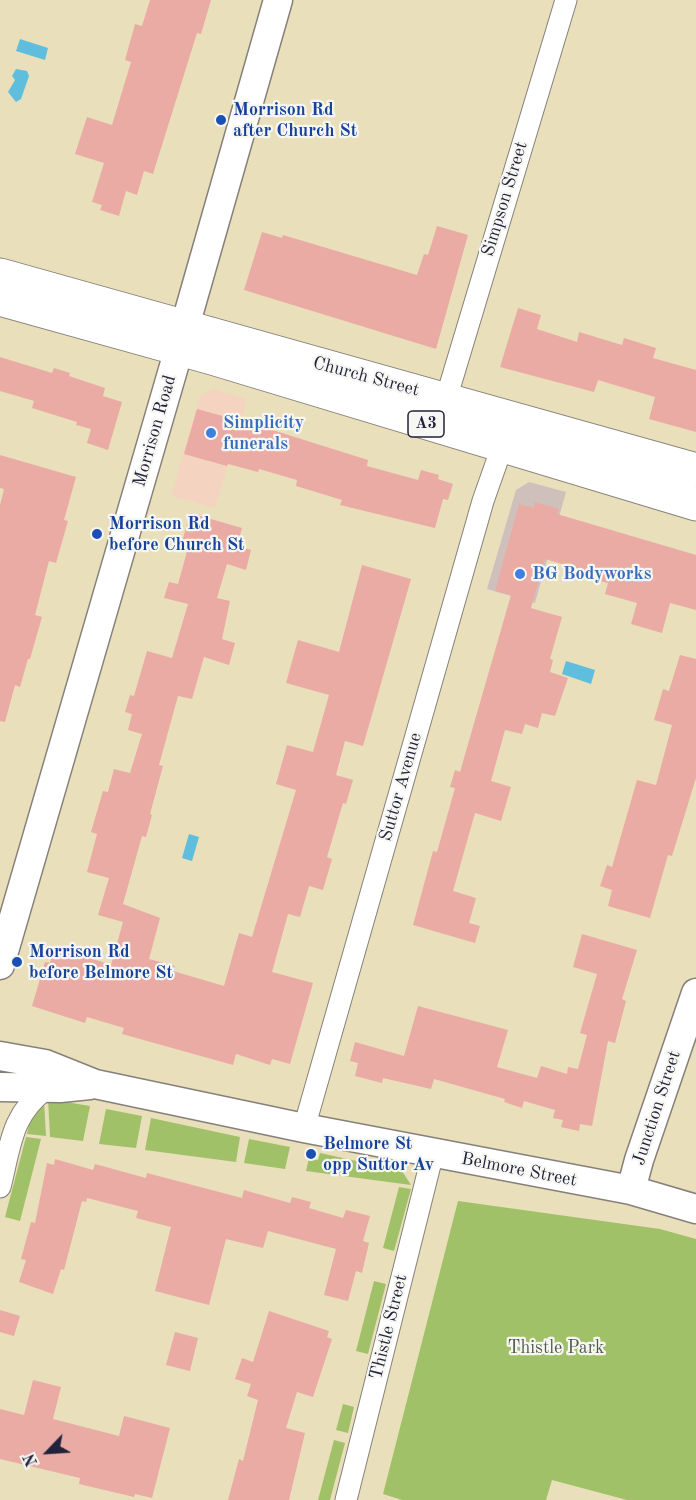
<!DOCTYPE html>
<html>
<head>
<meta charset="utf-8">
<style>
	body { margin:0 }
	#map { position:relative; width:696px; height:1500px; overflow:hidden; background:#e9dfba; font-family:"Old Standard TT",serif }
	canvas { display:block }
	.north { position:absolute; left:18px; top:1422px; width:60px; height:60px; -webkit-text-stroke:4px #f6f6f2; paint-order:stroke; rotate:245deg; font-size:16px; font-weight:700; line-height:24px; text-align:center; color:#22223b }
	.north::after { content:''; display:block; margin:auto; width:21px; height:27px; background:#22223b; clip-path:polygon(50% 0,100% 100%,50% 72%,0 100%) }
</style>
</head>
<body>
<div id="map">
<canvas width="696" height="1500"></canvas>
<div class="north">N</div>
</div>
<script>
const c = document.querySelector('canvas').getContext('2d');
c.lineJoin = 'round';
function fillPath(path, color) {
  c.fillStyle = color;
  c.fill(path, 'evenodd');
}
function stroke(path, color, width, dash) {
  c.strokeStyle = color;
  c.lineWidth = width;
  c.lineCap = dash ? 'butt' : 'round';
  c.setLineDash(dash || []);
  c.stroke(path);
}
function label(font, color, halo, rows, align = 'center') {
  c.font = font + ' "Old Standard TT",serif';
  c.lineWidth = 4.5;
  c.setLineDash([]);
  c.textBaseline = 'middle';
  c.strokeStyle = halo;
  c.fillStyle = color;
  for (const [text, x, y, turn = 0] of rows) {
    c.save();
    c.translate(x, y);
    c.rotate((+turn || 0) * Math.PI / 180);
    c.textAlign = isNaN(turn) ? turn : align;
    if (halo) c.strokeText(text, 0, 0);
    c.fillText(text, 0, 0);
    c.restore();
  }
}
const built = new Path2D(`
	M213 389 247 399 215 508 171 496 200 396Z`);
const industrial = new Path2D(`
	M529 482 566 492 535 603 487 589 516 490Z`);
const green = new Path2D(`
	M48 1099 90 1106 83 1141 50 1137Z
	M44 1100 46 1136 27 1134 32 1111Z
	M106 1109 142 1116 136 1148 99 1144Z
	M151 1118 240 1137 236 1162 145 1150Z
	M26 1137 41 1139 20 1221 5 1217Z
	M249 1139 290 1147 285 1169 244 1163Z
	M320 1153 402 1171 411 1185 306 1171 309 1158 318 1160Z
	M399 1187 411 1189 394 1251 383 1248Z
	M458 1201 660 1229 696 1239V1500H627L552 1480 546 1500H402L383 1494Z
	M374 1281 386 1284 368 1354 356 1351Z
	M343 1404 354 1407 348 1433 336 1430Z
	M334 1440 345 1443 330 1500H318Z`);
const water = new Path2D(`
	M20 39 48 48 45 60 16 51Z
	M16 69 27 71 29 76 21 99 16 102 8 92 15 80 12 76Z
	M566 661 595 670 591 684 562 674Z
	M189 834 199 837 192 861 182 858Z`);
const building = new Path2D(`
	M150 0H211L201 34 197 33 153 174 144 171 137 195 126 191 119 216 100 210 102 205 92 202 104 163 75 154 87 117 112 125 131 62 125 60 135 24 142 26Z
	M437 226 468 235 436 349 244 290 262 232 282 238 283 235 417 275 424 254 428 255Z
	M518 308 541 315 537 329 577 342 579 332 622 345 624 338 656 348 653 358 696 370V432L649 419 655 397 598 380 594 392 500 367Z
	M0 357 52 373 54 368 70 373 69 376 105 388 103 396 122 402 108 450 87 443 91 429 76 425 77 422 32 408 34 401 0 391Z
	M197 409 248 423 250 419 267 424 266 428 368 460 367 466 418 480 421 470 439 475 438 479 453 484 448 500 443 499 435 528 340 505 342 500 296 486 297 480 259 469 258 472 228 464 227 466 184 454Z
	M0 455 76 477 64 520 68 521 56 563 49 561 35 615 42 617 30 659H28L20 687 15 685 5 722 0 721V505L4 489 0 488Z
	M535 502 559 509 557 514 696 555V610L670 603 662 633 631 624 637 603 605 594 608 583 599 581 600 575 545 559 531 608 562 617 550 659 553 660 550 672 568 678 555 716 542 713 538 728 525 724 522 734 505 730 491 781 511 787 501 821 475 813 453 891 476 898 469 923 480 926 475 943 413 925 433 851 437 852 455 788 450 787 455 770 460 772 511 595 495 591 519 504 534 508Z
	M190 513 242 528 237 546 251 550 246 570 227 564 217 598 230 601 222 639 235 643 229 665 204 657 192 699 178 696 159 765 163 766 150 814 152 815 146 837 142 836 123 904 160 918 149 959 175 966 173 971 224 986 239 933 252 937 296 790 276 784 287 745 313 752 329 695 286 683 298 640 339 652 362 565 411 579 363 746 345 741 336 775 353 780 346 804 343 803 327 857 332 859 323 890 309 886 300 917 288 914 272 972 313 983 290 1064 272 1059 270 1065 236 1054 233 1065 122 1034 124 1028 87 1017 85 1023 32 1006 45 962 50 963 55 946 111 965 123 922 98 915 109 878 87 872 97 834 91 832 103 791 108 792 114 769 130 773 142 734 128 730 132 714 125 712 130 695 134 696 147 651 172 658 188 604 164 598 169 582 178 584 188 548 181 546Z
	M680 655 696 659V778L672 856 668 855 650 918 608 906 612 890 600 886 607 865 612 867 637 780 656 785 672 725 654 720 663 689 669 691Z
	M582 934 637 950 622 999 626 1001 615 1043 608 1041 592 1126 580 1124 579 1131 561 1127 563 1120 553 1118 555 1110 524 1101 522 1108 504 1102 505 1099 434 1079 431 1089 383 1078 382 1083 355 1076 358 1063 350 1061 355 1042 404 1056 418 1006 508 1030 497 1067 537 1078 541 1066 567 1074 568 1067 578 1069 587 1035 580 1033 597 974 573 967Z
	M55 1159 93 1170 95 1164 146 1178 147 1173 242 1198 244 1190 290 1203 292 1197 311 1202 309 1208 343 1218 346 1210 370 1216 363 1241 369 1243 362 1273 356 1271 348 1301 324 1295 336 1249 268 1231 263 1248 226 1239 209 1305 155 1291 171 1227 136 1218 138 1211 87 1198 86 1202 82 1201 64 1270 61 1269 53 1294 19 1282 26 1260 21 1259 31 1222 35 1223 47 1163 54 1165Z
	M0 1310 20 1316 14 1336 0 1332Z
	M269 1311 329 1331 327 1337 332 1339 313 1397 297 1392 286 1428 305 1433 289 1500H228L239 1459 243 1461 258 1400 247 1396 251 1384 235 1379 242 1358 253 1362Z
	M175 1332 198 1338 190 1371 166 1365Z
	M33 1380 61 1387 53 1419 119 1436 124 1416 170 1428 152 1498 135 1494 134 1497 79 1484 80 1478 0 1459V1409L24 1415Z`);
const street = new Path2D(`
	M446 399 566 0
	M304 1128 483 501 502 447
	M0 1187C10 1148 11 1114 46 1089
	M346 1500 433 1153`);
const secondary = new Path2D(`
	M185 326 278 0
	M0 965 179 349
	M0 1056 45 1064 95 1084 304 1128 631 1190 696 1209
	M0 1087 60 1088 90 1085
	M631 1190 639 1160 696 993`);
const highway = new Path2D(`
	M0 275 696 470
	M0 299 212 358 696 504`);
const markers = [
	[221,120,6,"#1a4fb4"],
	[211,433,6,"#3f7fe0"],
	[97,534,6,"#1a4fb4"],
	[520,574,6,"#3f7fe0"],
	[17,962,6,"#1a4fb4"],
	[311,1154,6,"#1a4fb4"]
];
const shields = [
	[426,424,36]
];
const shieldNames = [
	["A3",426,424]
];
const transitNames = [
	["Morrison Rd",233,110],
	["after Church St",233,131],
	["Morrison Rd",109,524],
	["before Church St",109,545],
	["Morrison Rd",29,952],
	["before Belmore St",29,973],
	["Belmore St",323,1144],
	["opp Suttor Av",323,1165]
];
const streetNames = [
	["Simpson Street",505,199,-73],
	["Church Street",366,377,15],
	["Morrison Road",155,431,-74],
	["Suttor Avenue",401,787,-74],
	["Junction Street",657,1108,-72],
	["Belmore Street",519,1170,11],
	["Thistle Street",389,1327,-76]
];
const shopNames = [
	["Simplicity",223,423],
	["funerals",223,444],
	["BG Bodyworks",532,574]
];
const parkNames = [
	["Thistle Park",556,1348]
];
fillPath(built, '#f4d3c0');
fillPath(industrial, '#d0c0bc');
fillPath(green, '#a1c169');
fillPath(water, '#5fbede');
fillPath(building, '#eaaba5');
stroke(street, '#86807a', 23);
stroke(secondary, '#86807a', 31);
stroke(highway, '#86807a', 35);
stroke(street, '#fff', 21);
stroke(secondary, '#fff', 28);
stroke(highway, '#fff', 33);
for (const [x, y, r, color] of markers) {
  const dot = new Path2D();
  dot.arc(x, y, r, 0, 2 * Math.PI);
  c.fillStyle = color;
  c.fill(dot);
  stroke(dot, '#f6f6f2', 2);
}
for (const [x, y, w] of shields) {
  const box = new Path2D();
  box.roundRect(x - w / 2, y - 13, w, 26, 4.5);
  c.fillStyle = '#f6f6f2';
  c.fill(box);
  stroke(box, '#22223b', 1.5);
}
label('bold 16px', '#22223b', null, shieldNames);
label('bold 18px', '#164399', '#f6f6f2', transitNames, 'left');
label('18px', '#22223b', '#f6f6f2', streetNames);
label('bold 18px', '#366cbe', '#f6f6f2', shopNames, 'left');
label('18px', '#4e5a4b', '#f6f6f2', parkNames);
</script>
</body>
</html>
